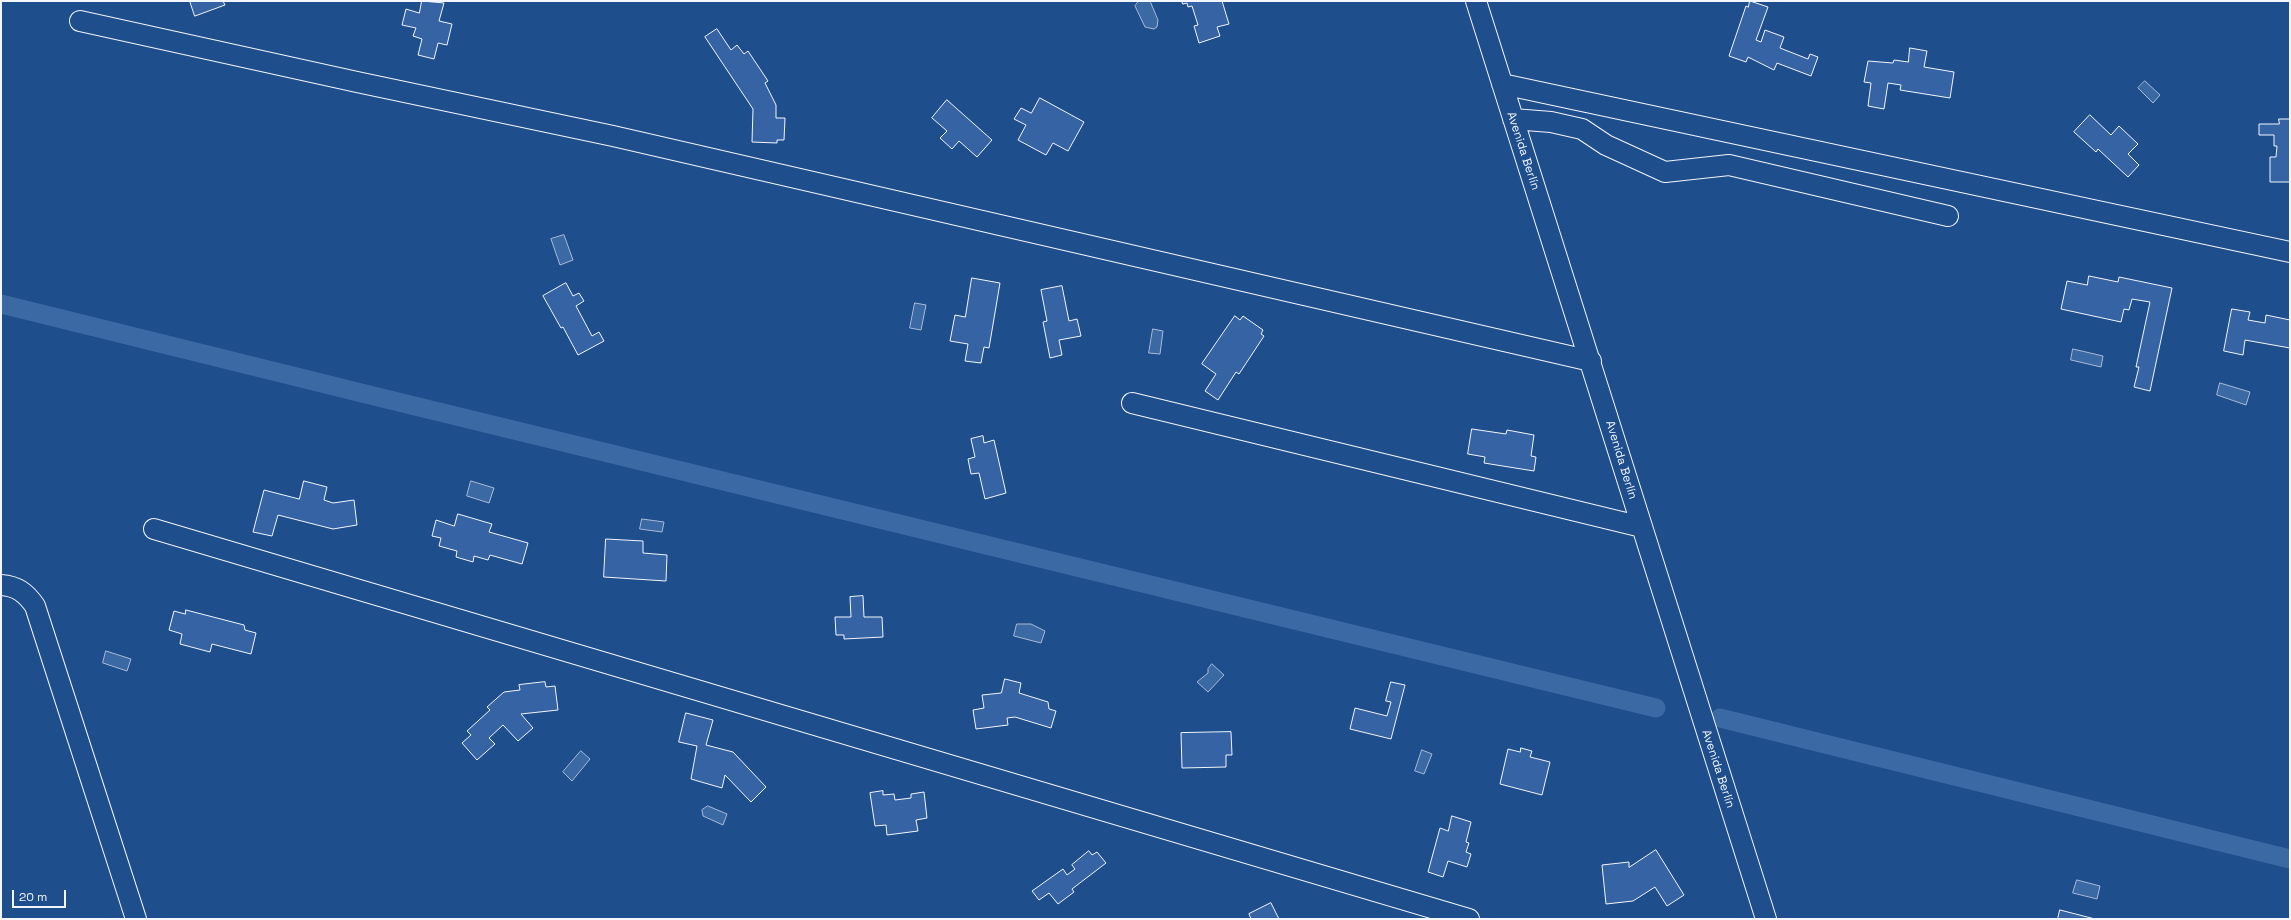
<!DOCTYPE html>
<html>
<head>
<meta charset="utf-8">
<style>
	body { margin:0 }
	#map { position:relative; width:2291px; height:920px; overflow:hidden; background:#1f4e8c; font-family:"Space Grotesk",sans-serif }
	canvas { display:block }
	.frame { position:absolute; inset:0; border:2px solid #f2f6ff; pointer-events:none }
	.scale { position:absolute; left:12px; top:890px; width:54px; height:18px; box-sizing:border-box; border:2px solid #f2f6ff; border-top:0; padding-left:5px; font-size:12px; line-height:14px; white-space:nowrap; color:#f2f6ff; -webkit-text-stroke:3px #1f4e8c; paint-order:stroke }
</style>
</head>
<body>
<div id="map">
<canvas width="2291" height="920"></canvas>
<div class="frame"></div>
<div class="scale">20 m</div>
</div>
<script>
const c = document.querySelector('canvas').getContext('2d');
c.lineJoin = 'round';
function fillPath(path, color) {
  c.fillStyle = color;
  c.fill(path, 'evenodd');
}
function stroke(path, color, width, dash) {
  c.strokeStyle = color;
  c.lineWidth = width;
  c.lineCap = dash ? 'butt' : 'round';
  c.setLineDash(dash || []);
  c.stroke(path);
}
function label(font, color, halo, rows, align = 'center') {
  c.font = font + ' "Space Grotesk",sans-serif';
  c.lineWidth = 3;
  c.setLineDash([]);
  c.textBaseline = 'middle';
  c.strokeStyle = halo;
  c.fillStyle = color;
  for (const [text, x, y, turn = 0] of rows) {
    c.save();
    c.translate(x, y);
    c.rotate((+turn || 0) * Math.PI / 180);
    c.textAlign = isNaN(turn) ? turn : align;
    if (halo) c.strokeText(text, 0, 0);
    c.fillText(text, 0, 0);
    c.restore();
  }
}
const water = new Path2D(`
	M1139 1H1150L1158 20 1157 27 1154 29 1145 27 1135 6Z
	M2145 81 2160 95 2153 103 2138 88Z
	M564 235 573 260 560 265 551 239Z
	M915 303 926 305 921 330 910 328Z
	M1153 329 1163 331 1160 354 1149 353Z
	M2073 349 2103 356 2101 367 2071 360Z
	M2220 383 2250 392 2246 405 2217 395Z
	M471 481 494 488 489 503 467 496Z
	M642 519 664 522 662 532 640 529Z
	M1017 624H1031L1045 631 1041 643 1014 636Z
	M106 651 131 659 127 671 103 663Z
	M1212 664 1224 675 1208 692 1197 682 1208 673V669Z
	M1422 750 1432 754 1424 774 1415 771Z
	M581 751 590 759 572 781 563 772Z
	M708 806 727 814 723 825 703 816 702 810Z
	M2077 880 2100 886 2097 899 2073 893Z`);
const canal = new Path2D(`
	M1 304C552 441 1104 573 1656 708
	M1720 718 2290 859`);
const building = new Path2D(`
	M190 1H223L225 5 195 16Z
	M422 1 444 3 439 21 452 24 447 45 438 43 434 59 418 55 422 39 413 36 416 28 402 25 406 9 419 13Z
	M1182 1H1222L1229 24 1217 27 1220 36 1199 43 1194 26 1198 25 1192 6 1188 7 1187 3 1183 4Z
	M1750 1 1768 7 1756 40 1761 42 1765 30 1784 37 1780 48 1808 59 1810 54 1818 57 1811 76 1777 63 1774 70 1748 57 1746 62 1729 56 1746 6 1748 7Z
	M717 29 731 50 737 45 744 54 748 51 768 81 765 83 776 105V118H785L784 140H777V143L752 142 753 109 705 37Z
	M1910 48 1927 51 1924 67 1954 72 1950 98 1900 90 1901 85 1888 83 1884 109 1868 106 1871 83 1864 82 1868 61 1893 63 1894 60 1908 62Z
	M1040 98 1084 122 1068 151 1053 143 1046 155 1018 140 1026 125 1014 119 1021 108 1031 113Z
	M947 100 992 140 977 157 959 141 952 149 940 138 947 131 932 118Z
	M2090 115 2111 135 2119 126 2138 144 2128 154 2139 165 2128 177 2098 149 2096 152 2074 132Z
	M2279 119H2290V182H2270V157H2276L2277 146H2274V135H2259V124H2279Z
	M2089 276 2118 282 2119 277 2172 288 2150 391 2134 387 2139 367H2136L2150 302 2132 299 2129 310 2124 309 2121 322 2061 309 2067 281 2087 285Z
	M972 278 1000 283 989 348 984 347 981 363 965 361 968 344 950 341 955 315 965 317Z
	M566 283 573 296 579 293 584 301 576 306 592 336 599 332 604 341 578 355 563 327 561 328 543 296Z
	M1062 286 1069 321 1077 319 1081 336 1059 340 1062 355 1050 358 1043 322 1047 321 1041 290Z
	M2232 309 2250 312 2248 320 2265 323 2266 315 2290 320V348L2245 340 2243 355 2224 351Z
	M1235 316 1240 320 1243 316 1263 330 1261 334 1264 336 1239 374 1236 372 1218 400 1205 391 1216 374 1202 364Z
	M1472 429 1506 434 1507 430 1534 435 1531 456 1536 457 1534 471 1484 463 1485 457 1468 454Z
	M983 436 984 443 994 440 1006 493 985 499 979 473 971 474 968 459 975 457 971 439Z
	M304 481 327 487 324 500 333 503 354 500 357 525 333 529 278 515 272 536 253 532 264 490 299 499Z
	M458 514 492 524 489 532 528 543 522 564 490 555 488 560 474 556 473 562 456 557 457 551 439 546 441 538 432 536 436 520 454 526Z
	M606 539 643 541V553L667 555 666 581 604 577Z
	M863 596 864 617H882L883 637 844 639V635H836L835 617H851L850 597Z
	M186 610 244 625 245 630 256 633 251 654 212 644 210 652 180 644 182 634 169 630 174 611 185 614Z
	M1005 679 1021 683 1019 693 1048 702 1049 709 1056 711 1051 728 1015 717 1007 718 1008 725 976 729 973 710 984 708 982 695 1001 693Z
	M545 682 546 687 555 686 558 710 521 714 533 728 518 741 503 725 489 738 495 744 477 760 462 743 471 735 467 731 490 710 487 707 504 692 520 690 519 685Z
	M1391 682 1405 685 1391 739 1350 729 1355 708 1387 716 1391 702 1386 701Z
	M686 713 713 720 706 745 733 752 766 787 751 802 725 775 722 788 691 779 697 746 679 742Z
	M1231 732 1232 755H1226V767L1182 768 1181 733Z
	M1521 748 1532 751 1530 757 1550 762 1542 795 1500 784 1508 749 1520 752Z
	M883 791V795L894 794 895 800 911 798V794L924 792 927 818 916 820 918 831 887 835 886 825 875 826 870 793Z
	M1452 816 1471 822 1466 842 1469 843 1466 852 1471 854 1467 867 1448 861 1443 877 1428 872 1440 828 1448 831Z
	M1656 850 1684 895 1667 906 1655 887 1633 901 1606 904 1602 865 1629 862V867Z
	M1089 851 1092 855 1097 852 1106 863 1072 889 1074 892 1058 904 1049 893 1039 900 1032 891 1063 869 1067 875 1075 869 1072 865Z
	M1271 903 1279 919H1251L1249 914Z
	M2060 910 2095 919H2058Z`);
const minor = new Path2D(`
	M1476 1 1766 919
	M80 21 357 82 613 136 1591 361
	M1502 84 2290 252
	M1513 119 1551 122 1582 129 1606 145 1665 172 1729 165 1948 216
	M1132 403 1642 527
	M154 529 1469 919
	M1 585C17 586 26 593 35 606L136 919`);
const streetNames = [
	["Avenida Berlín",1523,151,72],
	["Avenida Berlín",1621,460,73],
	["Avenida Berlín",1718,769,72]
];
fillPath(water, '#3b69a3');
stroke(water, '#a8bbd7', 1);
stroke(canal, '#3b69a3', 19);
fillPath(building, '#3563a3');
stroke(building, '#f2f6ff', 1);
stroke(minor, '#f2f6ff', 22);
stroke(minor, '#1f4e8c', 20);
label('12px', '#f2f6ff', '#1f4e8c', streetNames);
</script>
</body>
</html>
